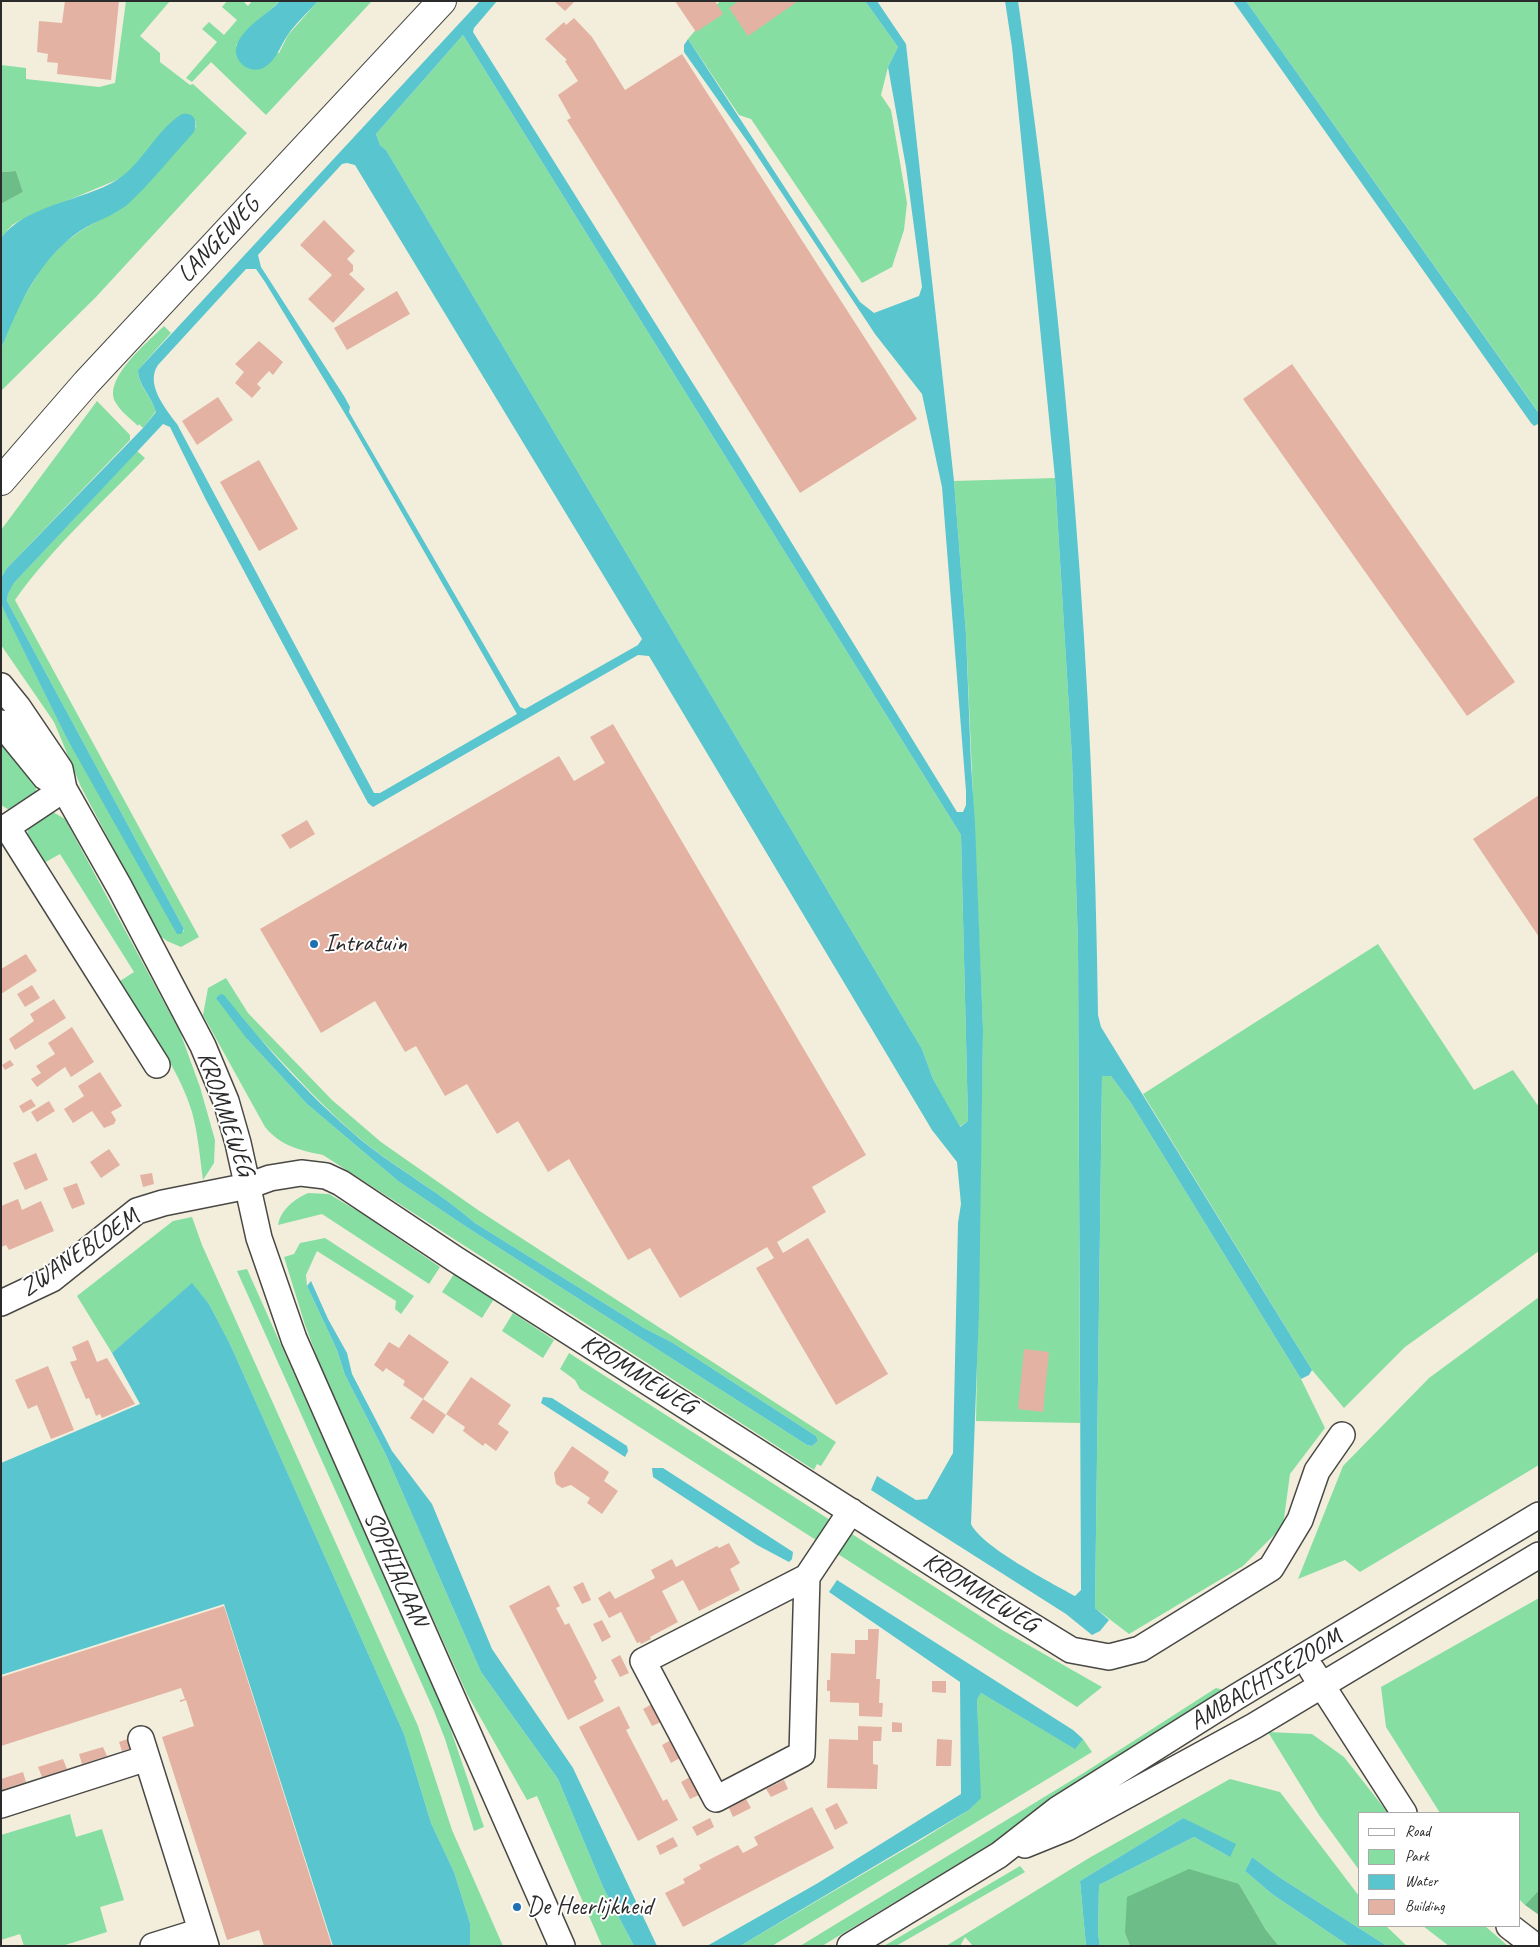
<!DOCTYPE html>
<html>
<head>
<meta charset="utf-8">
<style>
	body { margin:0 }
	#map { position:relative; width:1540px; height:1947px; overflow:hidden; background:#f2eedb; font-family:Caveat,sans-serif }
	canvas { display:block }
	.frame { position:absolute; inset:0; border:2px solid #2b2b2b; pointer-events:none }
	.legend { position:absolute; left:1358px; top:1812px; width:162px; height:115px; box-sizing:border-box; background:#fff; border:1px solid #aaa; margin:0; padding:6px 9px; list-style:none; font-size:15px; color:#2b2b2b }
	.legend li { display:flex; align-items:center; gap:10px; height:25px }
	.legend b { width:25px; border:1px solid #aaa }
</style>
</head>
<body>
<div id="map">
<canvas width="1540" height="1947"></canvas>
<div class="frame"></div>
<ul class="legend">
<li><b style="height:6px;background:#fff"></b>Road</li>
<li><b style="height:14px;background:#87dea2"></b>Park</li>
<li><b style="height:14px;background:#58c5cf"></b>Water</li>
<li><b style="height:14px;background:#e4b2a2"></b>Building</li>
</ul>
</div>
<script>
const c = document.querySelector('canvas').getContext('2d');
c.lineJoin = 'round';
function fillPath(path, color) {
  c.fillStyle = color;
  c.fill(path, 'evenodd');
}
function stroke(path, color, width, dash) {
  c.strokeStyle = color;
  c.lineWidth = width;
  c.lineCap = dash ? 'butt' : 'round';
  c.setLineDash(dash || []);
  c.stroke(path);
}
function label(font, color, halo, rows, align = 'center') {
  c.font = font + ' Caveat,sans-serif';
  c.lineWidth = 4;
  c.setLineDash([]);
  c.textBaseline = 'middle';
  c.strokeStyle = halo;
  c.fillStyle = color;
  for (const [text, x, y, turn = 0] of rows) {
    c.save();
    c.translate(x, y);
    c.rotate((+turn || 0) * Math.PI / 180);
    c.textAlign = isNaN(turn) ? turn : align;
    if (halo) c.strokeText(text, 0, 0);
    c.fillText(text, 0, 0);
    c.restore();
  }
}
const green = new Path2D(`
	M126 1H170L140 36 160 53V62L190 85 193 84 247 133 96 297 1 391V349L16 311 43 265 64 243 82 230 127 204 196 127V121L119 179 21 220 12 225 1 238V204L23 192 16 171 1 172V65L26 68V79L99 87 115 83Z
	M227 1H243L248 6 252 1H280L246 32 236 46 279 53 288 35 318 1H372L266 115 211 62 192 82 186 78 217 42 202 29 209 22 224 35 237 20 222 7Z
	M720 1H865L898 47 888 67 881 95 891 110 907 203 904 230 892 267 862 283 751 119 739 115 688 39Z
	M1246 1H1539V413Z
	M463 35 961 835 968 1121 959 1127 933 1079 922 1049 386 150 380 145 376 134Z
	M164 326 171 333 138 370C138 385 151 397 156 411L143 428 139 424 138 426C131 419 121 412 116 403 101 380 149 341 164 326Z
	M97 401 130 435V440L7 568 1 578V530Z
	M137 451 145 458C102 503 51 549 15 600L199 937 181 947 167 941 160 936 81 787 54 722 1 645V604L66 737 184 932V929L7 601 8 594 14 583Z
	M1055 478 1072 758 1078 944 1080 1423 976 1421 983 1030 966 634 954 481Z
	M1 734 38 779 35 796 11 811 1 805Z
	M53 812 65 819 180 1032 200 1087 215 1140 214 1163 203 1180C200 1158 198 1134 192 1112 178 1065 144 1024 117 983L134 972 60 854 44 863 27 840 28 828Z
	M1378 944 1474 1090 1513 1070 1539 1107V1251L1405 1347 1344 1408 1312 1370 1143 1094Z
	M226 978 248 1013 332 1100 381 1142 478 1210 836 1442 821 1466 817 1464 814 1470 323 1155C299 1150 281 1146 265 1127L203 1015 208 988ZM247 1025C287 1066 324 1110 369 1146 404 1173 442 1194 475 1223L644 1328 673 1343 816 1436 818 1441 812 1446 807 1445 468 1228 398 1181 307 1104 247 1039Z
	M1102 1076H1111L1131 1103 1301 1379 1325 1428 1290 1474 1283 1526 1243 1566 1129 1634 1095 1608Z
	M308 1193 329 1194 361 1213 440 1267 429 1284 322 1214 278 1225C281 1209 295 1199 308 1193Z
	M192 1217 202 1245 418 1726 452 1830 503 1946H470V1923L454 1872 431 1823 404 1734 230 1344 209 1304 192 1284 112 1353 77 1296 173 1221Z
	M325 1238 414 1296 401 1314 395 1309 396 1301 317 1251 306 1275 307 1286 337 1350 345 1375 386 1455 481 1672 558 1779 603 1887 634 1946H602L537 1796 527 1800 467 1694 326 1381 305 1325 284 1257 294 1254 300 1243Z
	M247 1269 443 1707 484 1827 474 1831 445 1739 434 1711 237 1271Z
	M454 1274 494 1299 482 1318 442 1292Z
	M1539 1297V1465L1360 1572 1345 1560 1298 1579 1343 1466 1429 1378Z
	M513 1313 554 1340 543 1358 502 1331Z
	M569 1353 1002 1630 1102 1687 1077 1707 580 1389 575 1380 560 1369Z
	M1539 1598V1890L1525 1905 1519 1899V1813H1440L1386 1727 1381 1687Z
	M1216 1688 1224 1690 1227 1695 1087 1786 822 1946H800L1082 1774Z
	M981 1693 1074 1748 1083 1739 1092 1752 772 1946H740L921 1840 969 1810 980 1798 977 1698Z
	M1268 1732 1312 1734 1344 1757 1388 1813H1359V1870L1319 1815Z
	M1230 1779 1280 1792 1359 1896V1926H1386L1407 1946H1387L1279 1877 1252 1857 1245 1871 1272 1894 1349 1946H1279L1266 1930 1239 1884 1125 1933 1130 1946H1100L1098 1934 1099 1885 1194 1837 1230 1857 1183 1818 1080 1881 1086 1946H973L965 1937 960 1946H946L1089 1858Z
	M70 1814 76 1837 102 1829 124 1900 100 1907 107 1932 62 1946H24L20 1934 1 1940V1835Z
	M1020 1866 1025 1872 896 1946H884Z
	M1423 1926H1485L1508 1946H1449Z`);
const forest = new Path2D(`
	M16 171 23 192 1 204V172Z
	M1189 1869 1239 1884 1266 1930 1279 1946H1130L1125 1933 1127 1897Z
	M1539 1890V1915L1525 1905Z`);
const water = new Path2D(`
	M280 1H318C308 12 295 24 287 36 280 47 276 60 265 67 251 76 231 61 237 45 244 26 266 16 280 1Z
	M480 1H497L474 28 473 32 739 457 930 768 957 812H963L966 805V791L942 487 922 394 875 334 752 148 684 52V45L688 39 849 286 860 302 874 313 919 296 922 287 906 167 888 67 898 47 865 1H877L906 44 954 481 966 634 971 765 975 824 983 1030 979 1311 971 1524C982 1547 1050 1582 1075 1596L1081 1590 1078 944 1072 758 1055 478 1012 47 1005 1H1018C1067 337 1094 676 1098 1015L1101 1027 1312 1370 1309 1375 1301 1379 1131 1103 1111 1076H1102L1095 1608 1109 1620 1100 1631 1092 1635 1066 1614 871 1490 877 1476 916 1500 927 1499 953 1453 958 1223 961 1204 957 1162 932 1130 649 656 638 655 373 807 368 803 206 500 170 427 163 424 14 583 8 594 7 601 184 929 181 934H177L66 737 11 625 1 604V578L7 568 143 428 156 412C152 397 138 385 138 370ZM463 35 961 835 968 1121 960 1127 933 1079 922 1049 386 150 380 145 376 134ZM347 163 355 165 642 639 638 645 525 709 520 707 349 412 350 407 344 396 261 267 258 255 342 164ZM246 269H256L265 282 350 422 517 714 380 793H374L177 424C165 408 145 384 158 365Z
	M1233 1H1246L1538 412V424L1534 426 1531 423Z
	M182 114C195 112 198 122 194 132 172 156 151 183 127 205 113 216 95 221 80 231 38 260 20 303 1 349V238C25 205 83 201 117 180 143 163 157 129 182 114Z
	M221 994 224 995C267 1049 315 1103 370 1147 404 1173 442 1194 475 1223L644 1328 673 1343 816 1436 818 1441 812 1446 807 1445 468 1228 398 1181 307 1104 247 1039 216 998Z
	M311 1281 328 1319 347 1353 352 1374 392 1451 432 1504 492 1649 573 1768 657 1946H634L603 1887 558 1779 481 1672 386 1455 345 1375 337 1350 307 1286Z
	M192 1283 209 1304 230 1344 404 1734 431 1823 454 1872 470 1923V1946H333L224 1604 1 1675V1463L140 1404 112 1353Z
	M543 1397 552 1398 627 1446 628 1451 625 1457 541 1403Z
	M652 1468H663L793 1552 792 1559 789 1562 757 1545 653 1477Z
	M837 1580 1073 1730 1083 1739 1075 1749 981 1693 977 1699 981 1798 969 1810 740 1946H707L818 1883 961 1794 960 1682 829 1592Z
	M1183 1818 1236 1844 1230 1857 1194 1837 1099 1885 1098 1934 1100 1946H1086L1080 1881Z
	M1252 1857 1279 1877 1387 1946H1349L1272 1894 1245 1871Z`);
const building = new Path2D(`
	M65 1H119L111 80 57 74 58 63 47 62 48 54 37 52 39 21 62 23Z
	M554 1H575L565 11Z
	M675 1H715L723 14 696 32Z
	M739 1H798L748 36 729 8Z
	M574 18 592 37 625 90 682 54 917 419 800 493 567 120 571 118 558 95 578 81 565 61 567 60 545 39 564 22 566 25Z
	M324 220 355 251 347 259 353 265V271L349 274 365 289 333 323 308 299 332 275 300 245Z
	M397 291 410 314 347 350 334 328Z
	M259 341 283 362 273 375 269 371 257 384 261 388 252 398 235 383 244 372 235 364Z
	M1292 364 1515 682 1467 716 1243 399Z
	M218 397 233 420 197 445 182 421Z
	M259 460 298 529 259 551 220 482Z
	M613 724 866 1155 812 1187 826 1212 777 1242 783 1253 808 1238 888 1374 836 1405 756 1268 774 1258 767 1247 680 1298 650 1248 628 1260 569 1159 548 1172 518 1121 497 1134 467 1084 445 1096 416 1046 405 1052 375 1001 321 1033 260 929 559 756 574 781 605 763 590 737Z
	M1539 795V937L1473 839Z
	M307 820 315 834 290 849 281 835Z
	M26 954 37 971 1 994V969Z
	M32 985 40 998 25 1007 17 994Z
	M54 999 66 1018 15 1050 9 1039 34 1021 30 1014Z
	M72 1027 94 1062 71 1077 65 1067 37 1087 31 1079 41 1073 36 1066 55 1054 48 1043Z
	M10 1060 14 1065 5 1070 2 1065Z
	M100 1072 122 1106 111 1112 116 1120 114 1124 104 1128 92 1111 73 1123 64 1109 84 1096 78 1086Z
	M31 1099 36 1106 23 1113 19 1106Z
	M49 1101 55 1111 37 1122 31 1112Z
	M109 1149 120 1165 101 1178 90 1162Z
	M36 1153 48 1180 25 1190 13 1163Z
	M152 1173 154 1184 143 1187 140 1175Z
	M77 1183 85 1204 72 1209 63 1188Z
	M18 1199 22 1210 41 1201 54 1231 9 1250 6 1245 1 1247V1206Z
	M409 1334 449 1362 423 1399 403 1385 405 1381 386 1368 383 1372 374 1365 389 1342 399 1348Z
	M88 1340 97 1362 107 1358 135 1404 102 1418 100 1414 96 1416 89 1398 86 1399 70 1362 77 1360 72 1347Z
	M1024 1349 1049 1352 1043 1412 1018 1409Z
	M48 1366 74 1430 51 1439 37 1405 28 1409 15 1380Z
	M471 1377 511 1405 498 1424 509 1432 496 1451 485 1443 483 1446 463 1431 465 1427 446 1414Z
	M423 1399 446 1415 433 1434 410 1418Z
	M572 1446 609 1472 604 1481 618 1491 602 1514 587 1503 590 1498 571 1485 562 1488 556 1484 554 1473Z
	M729 1543 740 1563 730 1569 740 1590 699 1611 683 1580 662 1591 678 1622 650 1637 651 1639 641 1644 640 1642 637 1643 621 1612 609 1618 598 1598 610 1591 615 1599 655 1578 651 1570 672 1559 676 1567 717 1546 719 1548Z
	M583 1582 591 1600 582 1604 573 1587Z
	M549 1585 560 1606 556 1608 565 1625 569 1623 597 1678 594 1681 604 1701 568 1720 509 1606Z
	M224 1606 332 1946H264L259 1930 227 1940 162 1737 194 1726 186 1700 180 1702V1700L185 1699 181 1688 1 1746V1677Z
	M602 1620 611 1637 602 1642 593 1624Z
	M868 1629H879L876 1679H880L879 1703H883L882 1717 859 1716V1703L830 1702V1691H827V1680H830L831 1653 855 1654V1640H868Z
	M620 1655 629 1673 620 1677 611 1660Z
	M932 1681H946V1693L932 1692Z
	M652 1704 661 1722 652 1726 643 1709Z
	M619 1706 630 1728 626 1730 663 1801 667 1799 678 1820 638 1841 579 1727Z
	M892 1722 902 1723V1732H892Z
	M858 1726 882 1727 881 1741H873V1764L878 1765 877 1789 827 1788 829 1739 858 1740Z
	M133 1737 136 1747 122 1751 119 1742Z
	M937 1739 952 1740 951 1766H936Z
	M671 1740 680 1758 671 1763 662 1745Z
	M103 1747 107 1756 82 1764 79 1754Z
	M63 1759 67 1769 42 1777 38 1767Z
	M23 1772 26 1782 1 1790V1779Z
	M690 1777 699 1795 690 1799 681 1782Z
	M784 1780 788 1789 771 1797 766 1789Z
	M746 1799 751 1808 733 1817 729 1808Z
	M837 1803 848 1823 835 1830 825 1809Z
	M812 1807 834 1848 683 1927 665 1893 685 1883 683 1879 701 1869 699 1865 738 1845 743 1853 758 1845 754 1837Z
	M710 1818 714 1827 697 1836 692 1827Z
	M673 1837 678 1846 660 1855 656 1846Z`);
const minor = new Path2D(`
	M1 686 18 707 60 769 64 789 120 888 203 1046 226 1101 238 1143 259 1238 294 1339 562 1946
	M1 723 45 777 64 789
	M64 789 7 827 157 1065
	M1 1303 52 1279 137 1211 163 1203 248 1186 270 1178 301 1173 326 1176 341 1183 455 1259 993 1602 1071 1650 1109 1657 1140 1649 1271 1568 1300 1520 1317 1471 1342 1435
	M807 1577 802 1754 716 1799 643 1661 807 1577 851 1511
	M1312 1670 1404 1813
	M141 1739 206 1946
	M1 1805 147 1758
	M1025 1845 1067 1828 1254 1726 1539 1555
	M1509 1926 1535 1946
	M153 1946 201 1931
	M850 1946 999 1855 1058 1809 1236 1697 1539 1515`);
const major = new Path2D(`
	M1 481 86 383 442 1`);
const markers = [
	[314,944,5,"#1f6fb2"],
	[517,1907,5,"#1f6fb2"]
];
const streetNames = [
	["LANGEWEG",219,240,-47],
	["KROMMEWEG",225,1114,71],
	["ZWANEBLOEM",80,1253,-34],
	["KROMMEWEG",638,1375,32],
	["SOPHIALAAN",395,1569,66],
	["KROMMEWEG",980,1593,32],
	["AMBACHTSEZOOM",1266,1680,-31]
];
const poiNames = [
	["Intratuin",324,944],
	["De Heerlijkheid",527,1907]
];
fillPath(green, '#87dea2');
fillPath(forest, '#6dbd88');
fillPath(water, '#58c5cf');
fillPath(building, '#e4b2a2');
stroke(minor, '#494845', 28);
stroke(major, '#494845', 30);
stroke(minor, '#fff', 25);
stroke(major, '#fff', 28);
for (const [x, y, r, color] of markers) {
  const dot = new Path2D();
  dot.arc(x, y, r, 0, 2 * Math.PI);
  c.fillStyle = color;
  c.fill(dot);
  stroke(dot, '#fff', 2);
}
label('25px', '#2b2b2b', '#fff', streetNames);
label('25px', '#2b2b2b', '#fff', poiNames, 'left');
</script>
</body>
</html>
